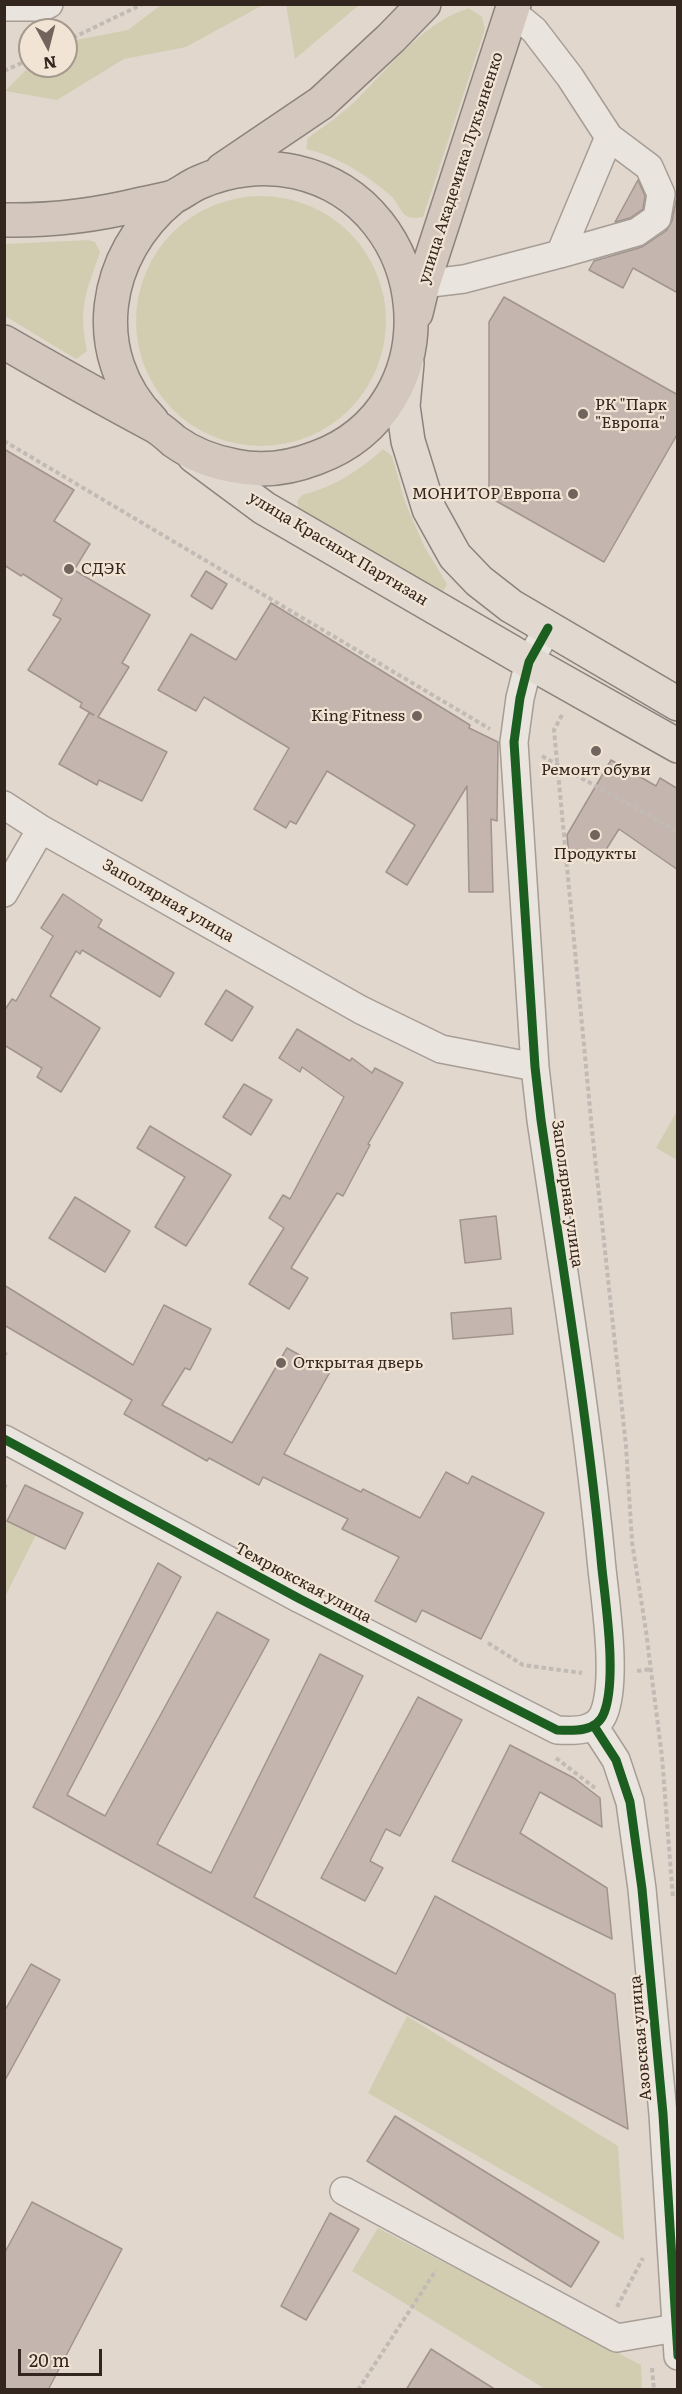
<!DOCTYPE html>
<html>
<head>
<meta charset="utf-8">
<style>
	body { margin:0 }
	#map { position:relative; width:682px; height:2394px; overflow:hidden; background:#e1d7cd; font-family:Literata,serif }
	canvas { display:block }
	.frame { position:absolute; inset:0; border:6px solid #33261f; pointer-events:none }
	.north { position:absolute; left:18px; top:18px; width:60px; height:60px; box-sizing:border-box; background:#f1e4d4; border:2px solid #a5988c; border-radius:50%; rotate:173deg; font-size:16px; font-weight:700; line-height:24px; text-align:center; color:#33261f }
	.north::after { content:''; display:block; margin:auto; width:21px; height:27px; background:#70645c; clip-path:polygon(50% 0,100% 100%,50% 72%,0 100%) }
	.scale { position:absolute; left:18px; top:2349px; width:84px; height:27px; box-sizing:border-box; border:3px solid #33261f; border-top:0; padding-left:8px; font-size:18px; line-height:21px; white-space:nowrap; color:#33261f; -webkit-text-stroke:4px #f1e4d4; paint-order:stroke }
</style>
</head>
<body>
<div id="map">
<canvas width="682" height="2394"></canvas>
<div class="frame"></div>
<div class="north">N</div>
<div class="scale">20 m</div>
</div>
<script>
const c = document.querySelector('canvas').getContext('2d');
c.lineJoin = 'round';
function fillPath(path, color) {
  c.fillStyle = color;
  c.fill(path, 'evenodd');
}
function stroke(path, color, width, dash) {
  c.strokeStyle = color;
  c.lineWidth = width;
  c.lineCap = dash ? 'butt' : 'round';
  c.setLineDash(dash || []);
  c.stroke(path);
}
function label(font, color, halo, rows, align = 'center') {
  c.font = font + ' Literata,serif';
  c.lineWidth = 4.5;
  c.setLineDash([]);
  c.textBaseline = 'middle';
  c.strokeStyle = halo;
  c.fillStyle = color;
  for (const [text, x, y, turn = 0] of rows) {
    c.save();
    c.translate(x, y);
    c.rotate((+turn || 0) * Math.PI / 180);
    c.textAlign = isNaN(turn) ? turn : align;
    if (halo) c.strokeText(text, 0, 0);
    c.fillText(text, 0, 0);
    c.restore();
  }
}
const green = new Path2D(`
	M286 4H359V5L295 59Z
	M161 5H263L186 47 124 59 57 100 5 91 30 66H66V42L128 30Z
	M469 8 482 17 485 29 423 217C416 218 411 219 405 215 399 210 397 201 391 196 367 175 337 156 306 149L308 138C323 127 339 116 352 104 388 70 421 23 469 8Z
	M136 321a125 125 0 1 1 250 0a125 125 0 1 1-250 0Z
	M88 240 95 242 100 252C86 294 78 306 87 351L76 359 5 316V244Z
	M383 449 392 456 405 502 424 546 447 584 442 594 299 510 297 501 302 495C334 487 359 471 383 449Z
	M677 1111V1160L656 1148Z
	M5 1520 36 1535 5 1597Z
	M407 2016 618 2146 624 2240 368 2093Z
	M378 2228 641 2365 642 2389H545L352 2271Z`);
const building = new Path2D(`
	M638 180 645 196 643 209 630 218 615 222Z
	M677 196 678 293 633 268 623 288 589 270 594 261 642 247 666 231 672 221Z
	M504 297 678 395V433L604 562 489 497V322Z
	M4 449 74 490 54 521 90 544 74 570 150 615 122 663 129 667 98 717 167 752 142 801 99 780 97 785 59 764 89 713 94 715 80 707 82 703 28 670 61 619 53 615 62 599 23 574 21 576 4 565Z
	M206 571 227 584 212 609 191 596Z
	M271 603 470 725 469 728 498 742 497 821 491 819 493 892H469L467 786 407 885 386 872 415 825 327 771 296 824 290 821 286 828 254 809 289 748 204 697 196 711 158 690 191 634 236 660Z
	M611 760 656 786 660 778 678 789V870L619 829 602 856 578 859 577 855 569 856 567 835Z
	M63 894 102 920 98 927 174 973 160 997 82 950 80 954 76 951 50 996 100 1028 61 1092 37 1077 42 1068 4 1045V1011L12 999 16 1001 53 936 41 928Z
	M226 990 253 1007 232 1041 205 1024Z
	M297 1029 350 1061 352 1058 372 1073 375 1068 403 1083 368 1144 370 1145 343 1196 337 1193 291 1268 308 1278 289 1309 249 1284 284 1228 269 1218 283 1195 290 1199 344 1097 302 1067 300 1072 279 1058Z
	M244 1084 272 1100 251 1135 223 1117Z
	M150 1126 231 1175 186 1246 155 1227 185 1177 137 1148Z
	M75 1197 130 1231 105 1272 49 1238Z
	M496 1216 501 1259 465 1263 460 1220Z
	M4 1285 133 1365 164 1305 211 1329 190 1370 185 1368 162 1405 232 1443 287 1348 330 1372 284 1454 361 1492 363 1489 420 1518 446 1472 468 1484 472 1476 544 1513 481 1639 422 1610 416 1622 375 1601 399 1557 342 1529 348 1519 263 1477 259 1485 209 1458 207 1461 124 1414 132 1400 4 1325Z
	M511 1308 513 1334 453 1339 451 1313Z
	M25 1485 83 1513 65 1549 7 1521Z
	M158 1563 181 1577 67 1795 105 1816 217 1612 269 1640 157 1844 211 1873 320 1654 363 1676 254 1897 396 1974 435 1896 615 1994 628 2129 402 2011 33 1807Z
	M418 1697 462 1720 400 1836 386 1829 370 1861 383 1868 365 1901 321 1878Z
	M510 1745 574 1778 600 1798 602 1827 540 1792 520 1833 607 1888 612 1939 452 1861Z
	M31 1964 60 1980 4 2082V2012Z
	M395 2116 599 2242 571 2287 367 2161Z
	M32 2202 122 2249 48 2390H4V2254Z
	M330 2213 359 2229 306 2320 281 2306Z
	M431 2349 496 2390H406Z`);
const path = new Path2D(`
	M66 41 143 4
	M4 71 30 59
	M4 441 490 729
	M562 715 554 730 592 1130 626 1446 632 1542 646 1631 662 1757 673 1899
	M542 756 678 832
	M4 1353 7 1355
	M4 1486 7 1487
	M488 1643 523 1665 582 1673
	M637 1671 651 1669
	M556 1758 595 1788
	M617 2307 643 2258
	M652 2368 654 2390
	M358 2390 436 2270`);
const minor = new Path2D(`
	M4 7H43L49 4
	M560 254 609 137
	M423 284 464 279 560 254 637 232 657 218 661 194 649 167 609 137 570 77 534 30 512 12
	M4 805 41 829 361 1010 441 1049 535 1067
	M4 893 41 829
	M4 1439 300 1599 557 1730C574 1731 597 1732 604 1713 617 1680 606 1606 602 1569 588 1419 563 1269 541 1120L535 1067 514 742 520 698 529 662 548 628
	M594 1726 616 1760 630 1802 642 1889 663 2114 678 2356
	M344 2191 617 2338 676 2328`);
const major = new Path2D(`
	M407 363 403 406 408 441 429 509 455 556 479 581 511 606 678 704
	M194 456 264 508 529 662 678 746`);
const highway = new Path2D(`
	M222 170 321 103 391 38 424 4
	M4 220C51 221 97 215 142 204 152 202 163 200 173 197 182 193 190 186 200 182 229 169 264 165 296 172 437 204 454 408 316 458 290 468 262 472 235 466 213 462 192 454 174 441 167 435 161 429 153 425 103 398 54 371 4 342
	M416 313 423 284 514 4
	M152 421C86 354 103 254 172 198`);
const cycleway = new Path2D(`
	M4 1439 300 1599 557 1730C574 1731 597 1732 604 1713 617 1680 606 1606 602 1569 588 1419 563 1269 541 1120L535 1067 514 742 520 698 529 662 548 628
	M594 1726 616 1760 630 1802 642 1889 663 2114 678 2356`);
const markers = [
	[583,414,6,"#70645c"],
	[573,494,6,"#70645c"],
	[69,569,6,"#70645c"],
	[417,716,6,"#70645c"],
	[596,751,6,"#70645c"],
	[595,835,6,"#70645c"],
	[281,1363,6,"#70645c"]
];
const streetNames = [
	["улица Академика Лукьяненко",461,168,-72],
	["улица Красных Партизан",338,549,31],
	["Заполярная улица",168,901,30],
	["Заполярная улица",567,1194,82],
	["Темрюкская улица",303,1583,28],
	["Азовская улица",641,2038,-95]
];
const poiNames = [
	["РК \"Парк",595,405],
	["\"Европа\"",595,423],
	["МОНИТОР Европа",561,494,"right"],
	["СДЭК",81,569],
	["King Fitness",405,716,"right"],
	["Ремонт обуви",596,770,"center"],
	["Продукты",595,854,"center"],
	["Открытая дверь",293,1363]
];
fillPath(green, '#d2cdb1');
fillPath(building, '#c4b6ae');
stroke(building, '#a1948d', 1.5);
stroke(minor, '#a69d96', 30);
stroke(major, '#8c837d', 36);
stroke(highway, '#8c837d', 36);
stroke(path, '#c2bbb5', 4, [4.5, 3]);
stroke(minor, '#eae4de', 27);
stroke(major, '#e1d9d0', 33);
stroke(highway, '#d4c8be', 33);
stroke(cycleway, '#1b5e20', 9);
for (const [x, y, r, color] of markers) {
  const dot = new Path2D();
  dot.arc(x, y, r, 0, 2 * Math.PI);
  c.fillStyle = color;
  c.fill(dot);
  stroke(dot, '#f1e4d4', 2);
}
label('16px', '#33261f', '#f1e4d4', streetNames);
label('16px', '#33261f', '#f1e4d4', poiNames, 'left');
</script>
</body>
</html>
